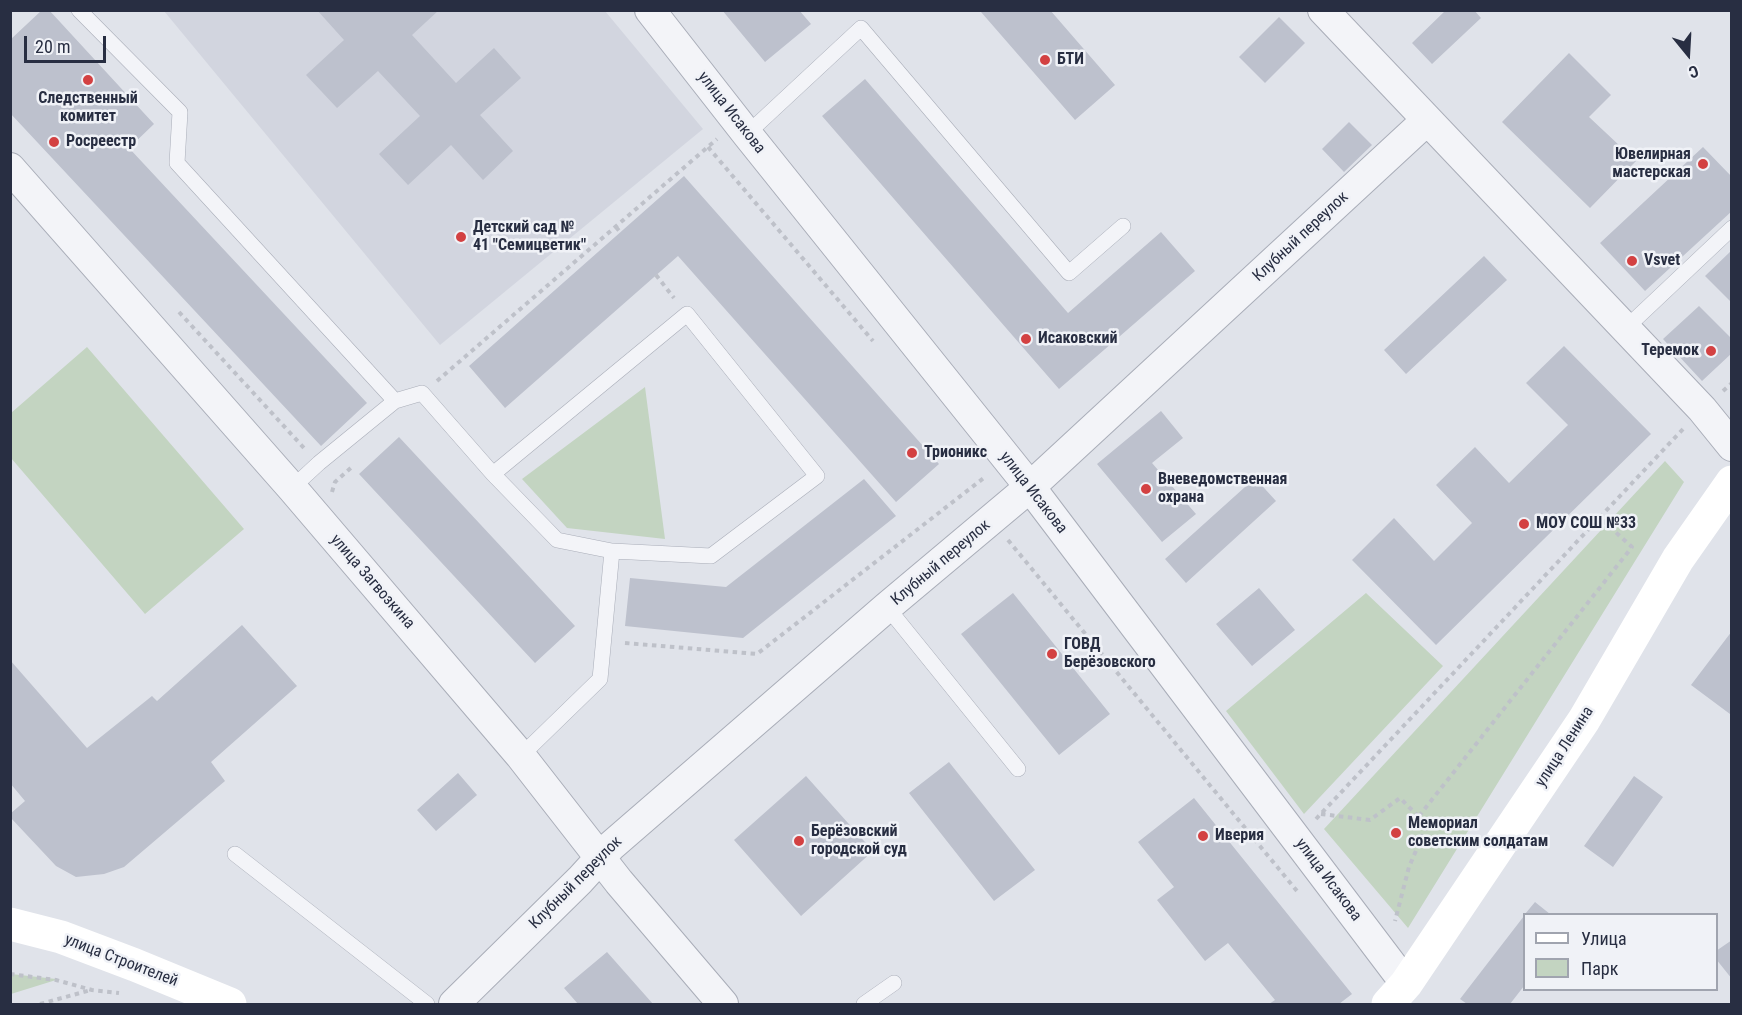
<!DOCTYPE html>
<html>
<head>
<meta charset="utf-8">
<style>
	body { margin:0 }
	#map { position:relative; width:1742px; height:1015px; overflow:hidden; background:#e0e3ea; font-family:"Roboto Condensed",sans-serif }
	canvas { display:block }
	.frame { position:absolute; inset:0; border:12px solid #282e42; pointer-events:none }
	.legend { position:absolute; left:1523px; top:913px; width:195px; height:78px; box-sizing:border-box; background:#f0f2f7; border:2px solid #a0a4af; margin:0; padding:8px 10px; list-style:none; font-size:18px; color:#282e42 }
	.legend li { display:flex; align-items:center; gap:12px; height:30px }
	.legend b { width:30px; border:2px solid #a0a4af }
	.north { position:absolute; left:1658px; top:24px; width:60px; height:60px; -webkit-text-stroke:4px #f0f2f7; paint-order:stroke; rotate:162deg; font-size:16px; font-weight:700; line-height:24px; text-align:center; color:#282e42 }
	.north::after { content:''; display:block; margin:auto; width:21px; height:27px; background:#282e42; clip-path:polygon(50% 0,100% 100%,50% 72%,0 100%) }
	.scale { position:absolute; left:24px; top:36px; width:82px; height:27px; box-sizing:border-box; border:3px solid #282e42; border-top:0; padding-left:8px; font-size:18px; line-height:21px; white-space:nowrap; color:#282e42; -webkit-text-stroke:4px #f0f2f7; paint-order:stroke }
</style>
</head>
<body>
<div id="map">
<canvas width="1742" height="1015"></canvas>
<div class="frame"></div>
<ul class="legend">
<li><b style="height:8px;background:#fff"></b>Улица</li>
<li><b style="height:16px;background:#c3d4c1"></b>Парк</li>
</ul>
<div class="north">С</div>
<div class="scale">20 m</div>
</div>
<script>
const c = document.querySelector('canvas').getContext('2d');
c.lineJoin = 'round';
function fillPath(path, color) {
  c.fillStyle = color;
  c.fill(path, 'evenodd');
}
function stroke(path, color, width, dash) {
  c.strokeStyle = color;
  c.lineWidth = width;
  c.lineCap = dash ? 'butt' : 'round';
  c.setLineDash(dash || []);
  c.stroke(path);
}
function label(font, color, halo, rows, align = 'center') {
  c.font = font + ' "Roboto Condensed",sans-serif';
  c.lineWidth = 5;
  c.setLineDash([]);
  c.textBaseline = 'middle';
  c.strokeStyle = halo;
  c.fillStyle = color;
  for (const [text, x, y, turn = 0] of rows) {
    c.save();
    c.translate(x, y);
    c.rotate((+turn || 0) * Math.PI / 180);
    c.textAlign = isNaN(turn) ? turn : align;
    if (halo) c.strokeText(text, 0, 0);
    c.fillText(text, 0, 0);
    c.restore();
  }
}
const built = new Path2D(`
	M164 11H605L703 129 440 345Z`);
const green = new Path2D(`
	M87 347 244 529 145 614 11 458V413Z
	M645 387 665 539 567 528 522 479Z
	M1665 461 1684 482 1408 928 1324 829Z
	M1366 593 1443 666 1304 814 1226 711Z
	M11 974 56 979V980L11 994Z`);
const building = new Path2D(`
	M42 10H49L154 124 129 148 367 403 321 446 10 113V40Z
	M317 10H439L412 35 456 83 494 48 521 78 480 115 513 151 483 180 451 145 408 185 379 154 420 116 378 71 337 108 306 75 344 40Z
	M722 10H799L811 24 765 62Z
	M983 10H1050L1115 85 1075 120 981 12Z
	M1446 10H1474L1481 18 1432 64 1412 43Z
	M1279 17 1305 43 1265 83 1239 57Z
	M1569 53 1611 95 1589 117 1636 161 1590 208 1502 122Z
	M865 79 1068 313 1161 232 1195 271 1059 389 822 116Z
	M1349 122 1372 145 1344 172 1322 149Z
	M1703 147 1732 177V211L1645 291 1600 243Z
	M684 176 939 464 896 502 678 256 505 408 469 366Z
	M1732 250V303L1705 276Z
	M1484 256 1507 280 1406 374 1384 350Z
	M1699 306 1732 339V353L1702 381 1663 339Z
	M1564 346 1651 434 1436 645 1352 560 1394 518 1434 561 1472 523 1436 485 1475 447 1509 483 1568 425 1526 383Z
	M1161 411 1183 438 1152 463 1196 514 1162 542 1097 464Z
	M399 437 575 626 535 663 359 474Z
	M1255 478 1276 501 1186 583 1165 559Z
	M864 479 896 516 743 638 625 626 630 578 726 587Z
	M1259 588 1295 630 1252 666 1216 624Z
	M1013 593 1110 714 1059 755 961 634Z
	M242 625 297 686 211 762 225 781 124 867 104 874 76 877 56 866 10 817V814L25 801 10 783V660L87 748 152 696 157 701Z
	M1732 631V712L1730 714 1691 685Z
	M949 762 1035 870 994 901 909 793Z
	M458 773 477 795 436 831 417 810Z
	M806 776 873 851 801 916 734 840Z
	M1634 776 1663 797 1613 867 1584 846Z
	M1194 798 1352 994 1339 1004H1269L1275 1000 1228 943 1205 961 1157 900 1174 887 1138 842Z
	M1535 902 1550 914H1525Z
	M1524 916V986L1510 1004H1467L1460 999Z
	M1732 940V979L1716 959V951Z
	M607 952 653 1004H578L564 988Z`);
const path = new Path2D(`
	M708 147 873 341
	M616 227 620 232
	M656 275 674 298
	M179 312 304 448
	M437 381 717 139
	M1723 391 1732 383
	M332 492 335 482 353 466
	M1008 540 1297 891
	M625 643 757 654 985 477
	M1321 814 1370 820 1400 798 1427 825 1409 867 1395 921
	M1419 816 1632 547 1600 518
	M1316 819 1683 429
	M10 974 56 980 92 990 119 993
	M40 1004 91 990`);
const lane = new Path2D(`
	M79 10 180 112 177 163 395 401
	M747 134 861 28 1069 273 1123 226
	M1626 328 1732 228
	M292 488 319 463 395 401 422 393 493 474
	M887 607 1018 769
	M520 755 530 747 600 679 612 551 711 556 817 476 687 314 493 474 557 540 612 551
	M235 854 427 1004
	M864 1004 894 983`);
const street = new Path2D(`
	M650 10 747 134 1030 487 1406 984
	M1323 10 1702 409 1732 446
	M10 168 292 488 520 755 619 882 723 1004
	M454 1004 580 880 611 846 887 607 1030 487 1427 120`);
const secondary = new Path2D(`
	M10 924 61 937 135 965 230 1004
	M1388 1004 1406 984 1584 720 1678 559 1732 482`);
const markers = [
	[1045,60,6,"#d34142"],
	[88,80,6,"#d34142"],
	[54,142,6,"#d34142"],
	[1703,164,6,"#d34142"],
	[461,237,6,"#d34142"],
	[1632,261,6,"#d34142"],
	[1026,339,6,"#d34142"],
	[1711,351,6,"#d34142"],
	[912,453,6,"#d34142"],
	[1146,489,6,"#d34142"],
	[1524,524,6,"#d34142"],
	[1052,654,6,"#d34142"],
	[1396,833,6,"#d34142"],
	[1203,836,6,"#d34142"],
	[799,841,6,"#d34142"]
];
const poiNames = [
	["БТИ",1057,60],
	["Следственный",88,99,"center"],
	["комитет",88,117,"center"],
	["Росреестр",66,142],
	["Ювелирная",1691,155,"right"],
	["мастерская",1691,173,"right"],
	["Детский сад №",473,228],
	["41 \"Семицветик\"",473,246],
	["Vsvet",1644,261],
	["Исаковский",1038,339],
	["Теремок",1699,351,"right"],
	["Трионикс",924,453],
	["Вневедомственная",1158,480],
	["охрана",1158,498],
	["МОУ СОШ №33",1536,524],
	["ГОВД",1064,645],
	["Берёзовского",1064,663],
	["Мемориал",1408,824],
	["советским солдатам",1408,842],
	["Берёзовский",811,832],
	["городской суд",811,850],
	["Иверия",1215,836]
];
const streetNames = [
	["улица Исакова",731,113,52],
	["Клубный переулок",1301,237,-43],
	["улица Исакова",1033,493,52],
	["Клубный переулок",941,563,-40],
	["улица Загвозкина",372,582,49],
	["улица Ленина",1565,747,-57],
	["улица Исакова",1328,880,53],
	["Клубный переулок",576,883,-45],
	["улица Строителей",121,961,21]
];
fillPath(built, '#d2d5df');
fillPath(green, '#c3d4c1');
fillPath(building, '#bdc1cd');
stroke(lane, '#a9adb8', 16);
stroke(street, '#a9adb8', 32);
stroke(path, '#bec1c9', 4, [4.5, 4.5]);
stroke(lane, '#f3f4f8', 15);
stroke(street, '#f3f4f8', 30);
stroke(secondary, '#fff', 33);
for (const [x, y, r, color] of markers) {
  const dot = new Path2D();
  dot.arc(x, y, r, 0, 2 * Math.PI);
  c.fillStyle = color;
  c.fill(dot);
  stroke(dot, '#f0f2f7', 2);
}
label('bold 16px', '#282e42', '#f0f2f7', poiNames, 'left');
label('16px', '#282e42', '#f0f2f7', streetNames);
</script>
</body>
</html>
